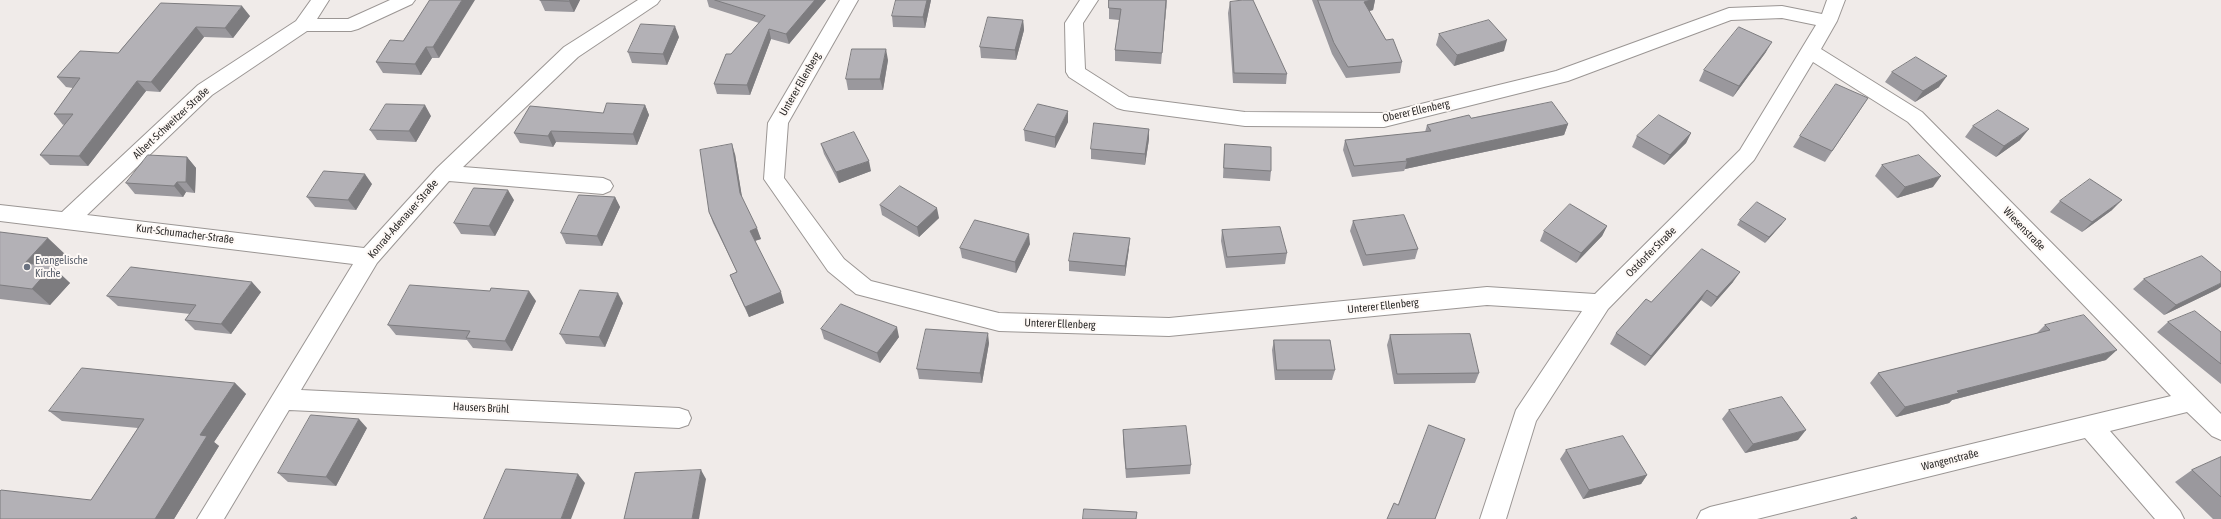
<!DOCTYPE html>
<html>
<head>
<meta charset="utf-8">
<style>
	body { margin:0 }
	canvas { display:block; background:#f0ebe9 }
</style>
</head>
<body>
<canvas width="2221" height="519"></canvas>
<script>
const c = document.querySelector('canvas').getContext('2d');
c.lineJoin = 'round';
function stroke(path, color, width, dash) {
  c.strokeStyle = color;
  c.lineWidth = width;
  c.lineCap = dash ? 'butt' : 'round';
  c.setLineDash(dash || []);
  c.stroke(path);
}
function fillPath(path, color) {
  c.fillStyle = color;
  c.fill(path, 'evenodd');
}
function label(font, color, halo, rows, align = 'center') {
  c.font = font + ' "Asap Condensed",sans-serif';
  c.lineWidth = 4;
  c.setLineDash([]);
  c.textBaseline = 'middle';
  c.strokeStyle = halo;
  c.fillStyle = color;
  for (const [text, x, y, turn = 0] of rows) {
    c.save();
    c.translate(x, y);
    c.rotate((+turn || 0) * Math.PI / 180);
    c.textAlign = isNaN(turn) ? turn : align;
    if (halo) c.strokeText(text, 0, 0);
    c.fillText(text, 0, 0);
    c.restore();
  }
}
const minor = new Path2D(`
	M311 0H329L317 19H348L390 0H415L412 4 358 29 351 31H307L212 95 87 215 364 248 437 168 564 47 638 0H660L657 4 578 57 463 167 603 178 610 181 613 186 610 191 603 194 449 181 377 263 301 390 679 408 688 411 691 418 688 425 679 428 289 410 224 519H197L353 264 0 221V205L62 212 198 85 296 21Z
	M840 0H858L788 123 784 178 844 259 871 281 999 313 1169 318 1487 287 1595 294 1740 150 1816 25 1782 18 1731 20 1568 81 1384 127 1245 126 1124 110 1117 108 1069 77 1066 72 1065 23 1080 0H1098L1083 23 1085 69 1129 97 1245 112 1384 113 1556 71 1729 8 1782 6 1822 14 1827 0H1845L1837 21 1821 49 1922 112 2221 414V440L2212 436 2187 412 2110 431 2180 511 2184 519H2155L2085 438 1757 519H1697L1701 511 1710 507 2171 396 1908 122 1813 62 1754 160 1608 309 1536 421 1506 519H1480L1516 410 1582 311 1487 305 1169 336 999 331 856 294 828 271 764 179 768 123Z`);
const wall = new Path2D(`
	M430 0 439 58H432L421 75 383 73 376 62 403 41Z
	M540 0H580L574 12 545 11Z
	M707 0H826L789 44 771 39 750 95 717 94 714 84 731 54 759 23 709 7Z
	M931 0 925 28 893 27 892 16Z
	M1167 0 1161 64 1115 61V50L1119 20 1109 19V8Z
	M1312 0H1375L1373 10 1369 11 1386 40 1402 62 1400 73 1346 78 1332 54Z
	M1230 2 1287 74 1286 84 1233 83 1228 13Z
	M161 3 250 16 233 38 204 37 160 92 146 91 88 166 50 165 40 155 65 124 63 125 54 114 73 88 66 87 57 77 118 53Z
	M1023 20 1024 30 1016 60 981 58 980 47Z
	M1439 34 1504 51 1454 66 1436 45Z
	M679 37 667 65 632 63 628 52Z
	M1766 52 1733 97 1699 81 1704 70Z
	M888 60 883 90H848L846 79Z
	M1892 72 1939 87 1915 102 1885 82Z
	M1868 98 1825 162 1793 147 1800 136Z
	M645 105 649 115 637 145 556 142 553 147 520 143 514 133 603 113Z
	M431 116 416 142 377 140 370 130Z
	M1471 118 1568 124 1564 135 1405 169 1404 171 1352 177 1343 150 1345 140 1425 132 1427 125Z
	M1068 122 1055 148 1025 141 1024 130Z
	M1973 126 2020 140 1996 157 1965 137Z
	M1149 129V139L1145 165 1091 159V149Z
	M1691 133 1686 143 1664 165 1632 147 1637 136Z
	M821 144 871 171 839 183 824 154Z
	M1225 144 1271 171 1270 181 1223 178 1224 154Z
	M735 154 742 198 761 239 755 241 784 303 749 317 734 285 730 275 737 272 713 223 709 212Z
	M187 157 196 168 195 193 186 192 183 197 135 194 126 183Z
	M1882 165 1933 187 1897 198 1875 176Z
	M372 184 356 210 315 207 307 197Z
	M615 197 620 207 602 246 566 244 561 233Z
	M514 200 495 236 461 234 454 223Z
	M2060 201 2112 210 2082 232 2050 212Z
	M880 205 939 218 919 237 882 215Z
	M1740 220 1782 224 1765 243 1737 225Z
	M1353 221 1418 249 1415 259 1363 266 1350 231Z
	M1607 226 1602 236 1576 263 1540 241 1544 231Z
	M1222 230 1287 253 1285 264 1226 268 1221 241Z
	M0 232 66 255 54 268 70 283 50 305 0 299Z
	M1030 244 1016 273 962 258 960 248Z
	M1129 248 1125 276 1069 271V261Z
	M2144 279 2218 289 2164 315 2133 289Z
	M1733 282 1711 307 1701 300 1645 366 1610 344 1616 333 1651 302Z
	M261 292 231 334 195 330 185 320 190 314 118 306 107 296Z
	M536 301 512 351 473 348 467 340 396 335 388 325Z
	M623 303 605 347 566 344 560 334Z
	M2168 322 2221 332V384L2157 332Z
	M2045 325 2106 360 1952 400 1949 403 1896 417 1870 383 1878 373 2036 334Z
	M821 329 899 337 880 363 824 339Z
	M1390 335 1479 373 1475 383 1394 384 1387 345Z
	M1274 340 1335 370 1332 380H1275L1272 350Z
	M989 343 982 383 919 379 917 369Z
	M235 383 246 394 214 442 219 446 174 519H0L91 500 138 428 62 421 49 411Z
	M1729 410 1798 440 1745 453 1722 419Z
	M367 428 336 486 288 482 278 473Z
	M1123 430 1191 465 1190 474 1126 478 1123 440Z
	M1566 450 1647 475 1641 484 1583 499 1560 459Z
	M2221 457V519H2213L2175 482 2192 470Z`);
const shadedWall = new Path2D(`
	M462 0H475L439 58 433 47Z
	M570 0H580L574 12 569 1Z
	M815 0H826L789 44 786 34Z
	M927 0H931L925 28 923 17Z
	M1167 0 1166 7 1161 64 1162 53Z
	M1371 0H1375L1373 10 1362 13 1364 2Z
	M242 6 250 16 233 38 225 28Z
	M1023 20 1024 30 1016 60 1015 50Z
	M675 26 679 37 667 65 663 54Z
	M196 27 204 37 160 92 151 82Z
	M769 29 771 39 750 95 747 85Z
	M1507 40 1504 51 1454 66 1457 55Z
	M1772 42 1766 52 1733 97 1739 86Z
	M426 47 432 58 421 75 415 64Z
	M886 49 888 60 883 90 880 79Z
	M1947 76 1939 87 1915 102 1923 91Z
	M137 81 146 91 88 166 79 156Z
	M425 105 431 116 416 142 409 131Z
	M645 105 649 115 637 145 633 134Z
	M1068 111V122L1055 148V137Z
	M1568 124 1564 135 1405 169 1407 161 1406 159Z
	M1149 129V139L1145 165V154Z
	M2029 129 2020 140 1996 157 2004 146Z
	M551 131 556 142 553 147 548 136Z
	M1691 133 1686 143 1664 165 1670 155Z
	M732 144 735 154 743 203 740 193Z
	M187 157 196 168 195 193 186 182Z
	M869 161 871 171 839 183 836 172Z
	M365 174 372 184 356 210 348 200Z
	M1941 176 1933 187 1897 198 1905 187Z
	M177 182 186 192 183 197 174 186Z
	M508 190 514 200 495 236 489 226Z
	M615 197 620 207 602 246 597 236Z
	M2122 200 2112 210 2082 232 2092 222Z
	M937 208 939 218 919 237 917 227Z
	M1786 219 1782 224 1765 243 1769 237Z
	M1607 226 1602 236 1576 263 1581 253Z
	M757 228 761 239 754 241 750 231Z
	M1029 234 1030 244 1016 273 1015 262Z
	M48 238 66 255 54 268 70 283 50 305 32 289 25 263Z
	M1130 238 1129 248 1125 276V266Z
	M1740 272 1733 282 1711 307 1717 297Z
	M252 282 261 292 231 334 221 324Z
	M2221 283V287L2218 289 2164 315 2176 305Z
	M1707 290 1701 300 1645 366 1651 356Z
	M529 291 536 301 512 351 505 341Z
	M781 292 784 303 749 317 745 307Z
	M618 293 623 303 605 347 599 337Z
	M897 327 899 337 880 363 877 353Z
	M988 333 989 343 982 383 980 373Z
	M2117 350 2106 360 1952 400 1949 403 1896 417 1905 407 1957 391Z
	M235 383 246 394 214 442 219 446 174 519H155L200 435Z
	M359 419 367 428 336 486 326 477Z
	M1806 430 1798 440 1745 453 1753 444Z
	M701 470 706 479 699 519H692Z
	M578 474 585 483 571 519H561Z
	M1647 475 1641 484 1583 499 1589 490Z`);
const building = new Path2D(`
	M430 0H462L433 47H426L415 64 376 62 390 40 403 41Z
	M540 0H570L569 1Z
	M715 0H815L786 34 769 29 747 85 714 84 726 54H731L765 16Z
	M896 0H927L923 17 892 16Z
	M1109 0H1166L1162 53 1115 50 1121 9 1109 8Z
	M1243 0H1253L1287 74 1234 73 1230 2Z
	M1318 0H1371L1364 2 1386 40 1393 39 1402 62 1348 67 1334 43Z
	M161 3 242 6 225 28 196 27 151 82 137 81 79 156 40 155 73 114H54L80 78 57 77 80 51 118 53Z
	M988 17 1023 20 1015 50 980 47Z
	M1489 20 1507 40 1457 55 1439 34Z
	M641 24 675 26 663 54 628 52Z
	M1739 27 1772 42 1739 86 1704 70Z
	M852 49H886L880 79H846Z
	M1916 57 1947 76 1923 91 1892 72Z
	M1836 84 1868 98 1832 151 1800 136Z
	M1552 102 1568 124 1406 159 1407 161 1354 166 1345 140 1431 131 1427 125 1469 115 1471 118Z
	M607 103 645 105 633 134 551 131 548 136 514 133 530 106 603 113Z
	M386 104 425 105 409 131 370 130Z
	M1038 104 1068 111 1055 137 1024 130Z
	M1998 110 2029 129 2004 146 1973 126Z
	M1659 115 1691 133 1670 155 1637 136Z
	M1094 123 1149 129 1145 154 1091 149Z
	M854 132 869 161 836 172 821 144Z
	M732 144 740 193 757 228 750 231 781 292 745 307 730 275 737 272 709 212 700 150Z
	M1225 144 1271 147V171L1224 168Z
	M148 155 187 157 186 182H177L174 186 126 183Z
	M1919 155 1941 176 1905 187 1882 165Z
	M324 171 365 174 348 200 307 197Z
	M2090 179 2122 200 2092 222 2060 201Z
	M900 186 937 208 917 227 880 205Z
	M474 188 508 190 489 226 454 223Z
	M579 195 615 197 597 236 561 233Z
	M1757 202 1786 219 1769 237 1740 220Z
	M1570 204 1607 226 1581 253 1544 231Z
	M1404 215 1418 249 1366 255 1353 221Z
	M975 220 1029 234 1015 262 960 248Z
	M1280 227 1287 253 1227 257 1222 230Z
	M0 232 48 238 25 263 52 266 32 289 0 285Z
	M1074 233 1130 238 1125 266 1069 261Z
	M1702 249 1740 272 1717 297 1707 290 1651 356 1616 333 1646 299 1651 302Z
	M2202 256 2221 272V283L2176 305 2144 279Z
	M131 267 252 282 221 324 185 320 196 305 107 296Z
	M410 285 490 291 491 288 529 291 505 341 466 338 470 331 388 325Z
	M580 290 618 293 599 337 560 334Z
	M841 304 897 327 877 353 821 329Z
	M2195 311 2221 332V364L2168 322Z
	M2084 315 2117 350 1957 391 1959 393 1905 407 1878 373 2050 330 2045 325Z
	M926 329 988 333 980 373 917 369Z
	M1470 334 1479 373 1397 374 1390 335Z
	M1274 340H1330L1335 370H1277Z
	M82 368 235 383 200 435 207 436 155 519H0V491L1 490 91 500 144 419 49 411Z
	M1782 397 1806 430 1753 444 1729 410Z
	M311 415 359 419 326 477 278 473Z
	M1429 425 1465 439 1435 519H1387L1394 503 1398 505Z
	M1186 426 1191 465 1126 469 1123 430Z
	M1623 436 1647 475 1589 490 1566 450Z
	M2221 457V497L2192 470Z
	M506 469 578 474 561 519H484Z
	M701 470 692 519H624L635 473Z
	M1084 509 1137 512 1136 519H1083Z
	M1856 517 1857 519H1851Z`);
const markers = [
	[27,267,4,"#6b7280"]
];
const streetNames = [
	["Unterer Ellenberg",800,84,-60],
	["Oberer Ellenberg",1416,111,-13],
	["Albert-Schweitzer-Straße",171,123,-43],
	["Konrad-Adenauer-Straße",403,219,-49],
	["Wiesenstraße",2024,229,46],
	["Kurt-Schumacher-Straße",185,234,7],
	["Ostdorfer Straße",1651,252,-45],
	["Unterer Ellenberg",1383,306,-6],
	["Unterer Ellenberg",1060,324,2],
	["Hausers Brühl",481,408,3],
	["Wangenstraße",1950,460,-14]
];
const worshipNames = [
	["Evangelische",35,261],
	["Kirche",35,274]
];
stroke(minor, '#9b9694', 2);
fillPath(minor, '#fff');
fillPath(wall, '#9a989d');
fillPath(shadedWall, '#7d7c7f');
fillPath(building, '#b3b1b6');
stroke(building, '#7d7c7f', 1);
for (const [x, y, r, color] of markers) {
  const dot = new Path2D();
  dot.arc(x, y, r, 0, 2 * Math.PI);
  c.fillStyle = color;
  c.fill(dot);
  stroke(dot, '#fef9f6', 1.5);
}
label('11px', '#2e2c2b', '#fef9f6', streetNames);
label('11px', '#5b616d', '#fef9f6', worshipNames, 'left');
</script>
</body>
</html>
